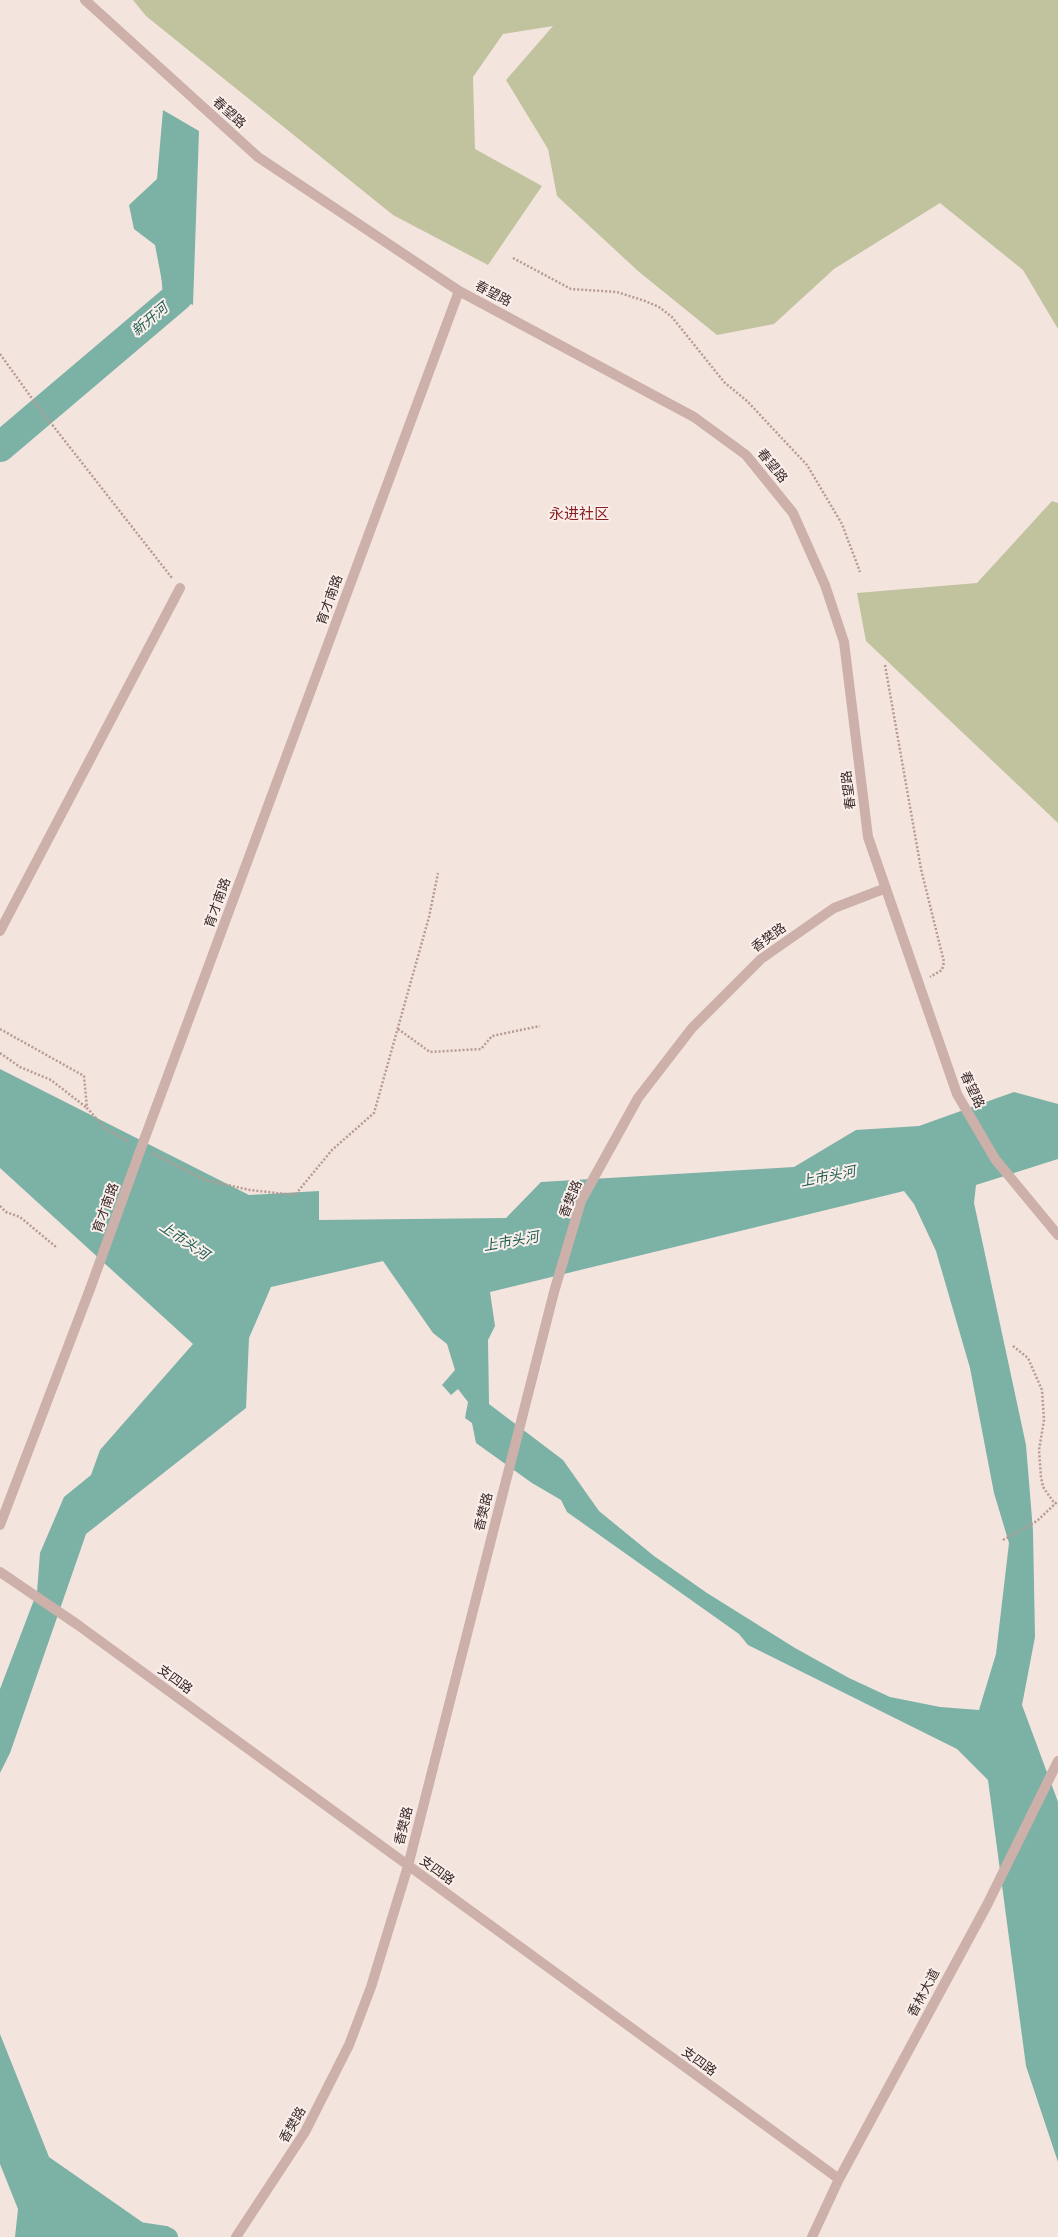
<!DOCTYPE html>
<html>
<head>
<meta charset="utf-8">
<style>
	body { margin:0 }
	canvas { display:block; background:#f3e4de }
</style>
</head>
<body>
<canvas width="1058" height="2237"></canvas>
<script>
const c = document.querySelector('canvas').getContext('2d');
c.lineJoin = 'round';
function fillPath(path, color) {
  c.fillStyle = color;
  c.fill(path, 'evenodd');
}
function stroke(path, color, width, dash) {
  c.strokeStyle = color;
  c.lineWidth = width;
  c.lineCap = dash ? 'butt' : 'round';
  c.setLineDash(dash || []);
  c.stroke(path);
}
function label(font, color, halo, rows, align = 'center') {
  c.font = font + ' Rubik,"Noto Sans SC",sans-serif';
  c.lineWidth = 4;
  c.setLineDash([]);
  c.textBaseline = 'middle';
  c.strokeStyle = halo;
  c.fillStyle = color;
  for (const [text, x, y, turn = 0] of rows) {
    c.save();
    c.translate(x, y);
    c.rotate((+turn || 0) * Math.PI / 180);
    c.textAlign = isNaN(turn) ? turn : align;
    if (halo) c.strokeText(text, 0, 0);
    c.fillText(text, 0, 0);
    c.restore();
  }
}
const green = new Path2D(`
	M133 0H1058V329L1023 270 940 203 834 269 774 324 717 335 638 271 557 196 548 149 506 80 553 26 503 34 473 77 475 149 542 186 488 265 393 215 146 16Z
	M1052 501 1058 503V823L866 641 857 593 977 583Z`);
const water = new Path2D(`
	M163 110 199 131 193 305 164 292 155 245 134 229 129 205 157 179Z
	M0 1069 249 1195 319 1191V1220L506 1218 541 1182 794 1167 856 1130 919 1126 1014 1092 1058 1104V1159L976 1185 974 1203 1026 1445 1033 1531 1035 1637 1022 1705 1058 1802V2162L1026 2066 988 1780 957 1749 748 1645 739 1634 567 1512 561 1500 532 1483 476 1443 472 1423 465 1418 468 1402 458 1389 451 1395 442 1385 455 1370 447 1344 433 1333 383 1261 271 1287 249 1338 246 1408 86 1534 10 1753 0 1773V1689L37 1592 40 1553 64 1497 91 1475 100 1450 193 1344 0 1168ZM904 1191 914 1204 936 1251 970 1368 994 1493 1009 1543 996 1654 979 1710 940 1707 890 1697 849 1678 795 1648 707 1593 654 1556 599 1511 563 1460 489 1404 488 1340 495 1326 490 1292Z
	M0 2034 49 2157 152 2229 143 2237H15L18 2209 0 2164Z`);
const canal = new Path2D(`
	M125 2229 165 2235 169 2237`);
const river = new Path2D(`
	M0 447 178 296 175 258`);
const path = new Path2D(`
	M513 258 571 289 617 292 645 301 659 307 672 317 724 382 747 401 807 465 842 524 860 572
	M0 354 36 404 172 578
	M885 665 921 869 944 962 942 970 930 977
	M0 1029 84 1076 87 1108 107 1130 130 1142
	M398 1029 430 1052 481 1049 492 1036 540 1026
	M0 1053 20 1067 51 1080 87 1108
	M152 1153 205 1180 250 1190 295 1195 332 1150 374 1113 429 917 438 873
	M0 1206 6 1212 20 1217 56 1247
	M1013 1346 1028 1358 1042 1390 1044 1420 1039 1450 1041 1477 1043 1487 1055 1504
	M1003 1540 1037 1521 1058 1501`);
const minor = new Path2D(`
	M85 0 258 157 459 291 694 417 746 455 793 513 825 585 844 642 868 837 957 1094 995 1159 1058 1235
	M0 931 180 588
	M144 1140 459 291
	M0 1525 90 1289
	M0 1572 78 1625 839 2179
	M236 2237 305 2132 349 2045 371 1987 408 1866 554 1292 581 1201 638 1098 692 1028 761 959 834 908 886 888
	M812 2237 839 2179 987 1905 1058 1761`);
const minorBridge = new Path2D(`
	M90 1289 144 1140`);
const streetNames = [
	["春望路",229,113,42],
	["春望路",493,294,28],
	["春望路",772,466,51],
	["育才南路",330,600,-70],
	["春望路",849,790,-97],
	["育才南路",218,903,-70],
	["香樊路",769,938,-36],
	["春望路",972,1090,65],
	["香樊路",571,1199,-68],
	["育才南路",106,1208,-70],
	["香樊路",484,1512,-76],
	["支四路",175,1680,36],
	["香樊路",404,1826,-76],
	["支四路",437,1871,36],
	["香林大道",924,1993,-62],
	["支四路",699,2062,36],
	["香樊路",293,2125,-60]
];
const waterNames = [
	["新开河",150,320,-40],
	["上市头河",828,1177,-11],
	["上市头河",184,1241,34],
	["上市头河",511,1242,-10]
];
const quarterNames = [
	["永进社区",579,515]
];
fillPath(green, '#c0c39d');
fillPath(water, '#7cb1a6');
stroke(canal, '#7cb1a6', 18);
stroke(river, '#7cb1a6', 30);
stroke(path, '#b89a93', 2.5, [2, 2]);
stroke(minor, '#ccb0a9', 10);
stroke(minorBridge, '#ccb0a9', 10);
label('13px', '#392a29', '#faefeb', streetNames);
label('italic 14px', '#1d5c50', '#faefeb', waterNames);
label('15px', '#8a2022', '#faefeb', quarterNames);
</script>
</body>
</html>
